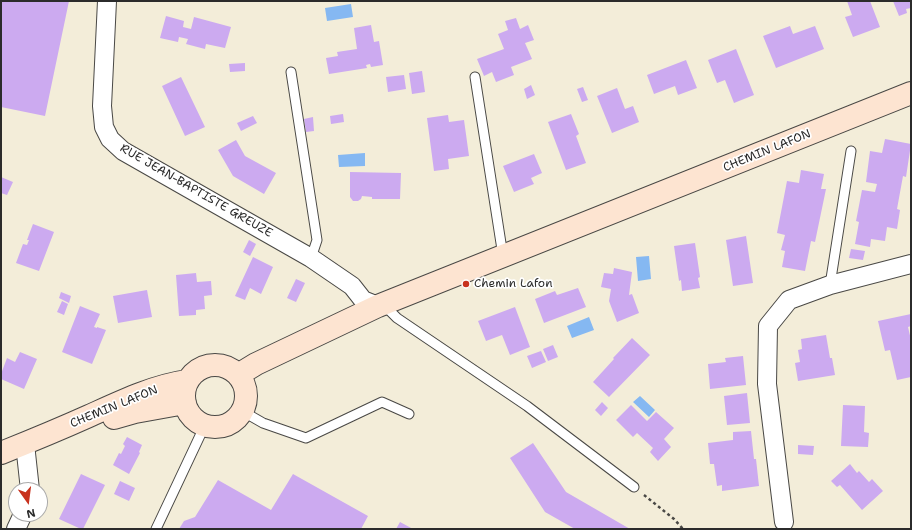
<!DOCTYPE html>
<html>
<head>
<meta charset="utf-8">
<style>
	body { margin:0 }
	#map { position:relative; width:912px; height:530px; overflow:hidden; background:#f3edd9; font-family:"Shantell Sans",sans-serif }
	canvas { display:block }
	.frame { position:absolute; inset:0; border:2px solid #2b2b2b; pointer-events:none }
	.north { position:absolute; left:8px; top:482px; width:40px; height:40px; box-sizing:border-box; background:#fff; border:1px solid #aaa; border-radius:50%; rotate:166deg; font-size:11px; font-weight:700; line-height:16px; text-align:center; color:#2b2b2b }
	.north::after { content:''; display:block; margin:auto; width:14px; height:18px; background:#c8321e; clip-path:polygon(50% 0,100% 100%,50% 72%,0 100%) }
</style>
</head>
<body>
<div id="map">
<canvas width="912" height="530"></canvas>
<div class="frame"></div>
<div class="north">N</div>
</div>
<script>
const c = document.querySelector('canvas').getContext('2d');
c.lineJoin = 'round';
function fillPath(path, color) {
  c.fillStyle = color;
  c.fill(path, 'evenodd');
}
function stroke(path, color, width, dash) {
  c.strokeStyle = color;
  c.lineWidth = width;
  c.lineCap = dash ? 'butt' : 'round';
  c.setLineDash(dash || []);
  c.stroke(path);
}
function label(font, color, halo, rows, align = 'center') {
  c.font = font + ' "Shantell Sans",sans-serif';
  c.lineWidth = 3.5;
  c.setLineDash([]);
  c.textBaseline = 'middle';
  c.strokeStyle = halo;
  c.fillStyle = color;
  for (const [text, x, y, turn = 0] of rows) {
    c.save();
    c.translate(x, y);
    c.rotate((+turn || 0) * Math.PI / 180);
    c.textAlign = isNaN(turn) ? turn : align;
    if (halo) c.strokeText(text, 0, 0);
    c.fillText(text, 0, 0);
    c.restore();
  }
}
const water = new Path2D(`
	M351 4 353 17 327 21 325 8Z
	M365 153V166L339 167 338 155Z
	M649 256 651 279 638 281 636 257Z
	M589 317 594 330 572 338 567 326Z
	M640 396 655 410 649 417 633 402Z`);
const building = new Path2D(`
	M1 1H69L45 116 1 107Z
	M847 1H870L880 27 853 37 845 17 852 15Z
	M893 1H911V8L906 9 907 13 899 16Z
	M166 16 184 21 183 27 191 29 194 17 231 27 225 48 206 44 205 49 186 44 188 39 179 37 178 42 160 38Z
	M516 18 520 29 528 25 534 40 525 43 532 59 511 67 514 75 496 82 492 72 484 76 477 59 504 49 498 34 508 30 505 21Z
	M371 25 374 42 379 41 383 65 371 67 370 64 366 65 367 68 329 74 326 58 338 56 337 52 357 49 354 28Z
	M790 26 793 34 815 26 824 49 776 68 763 36Z
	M736 49 754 95 734 103 725 80 717 83 708 60Z
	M686 60 697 88 678 95 675 86 654 94 647 75Z
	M245 63V71L230 72 229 64Z
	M422 71 425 92 412 94 409 73Z
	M404 75 406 89 388 92 386 77Z
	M181 77 205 127 185 136 162 86Z
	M531 85 535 95 527 99 524 89Z
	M583 87 588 100 582 102 577 89Z
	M617 88 625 109 633 106 639 122 612 133 597 96Z
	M343 114 344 122 331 124 330 116Z
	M571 114 579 134 576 136 586 163 566 170 548 122Z
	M448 115 449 122 464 120 469 156 448 159 449 169 434 171 427 118Z
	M253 116 257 123 241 131 237 123Z
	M313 117 314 131 306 132 304 119Z
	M885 139 911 144 906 177 903 176 897 209 900 210 897 229 887 227 885 241 871 239 870 247 855 244 859 222 856 221 862 190 875 192 877 184 866 182 870 151 882 153Z
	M236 140 245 156 276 173 264 194 233 176 218 150Z
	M534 154 542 173 531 178 534 184 514 192 503 166Z
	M801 170 824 174 821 189H826L815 242 811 241 805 271 782 267 785 251 781 250 785 235 777 233 787 181 799 183Z
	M350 172 401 173 400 199H372V197L362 196 361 199 358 201H353L350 197Z
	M1 177 13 182 7 195 1 193Z
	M33 224 54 232 39 271 16 263 23 244 27 245 29 240H27Z
	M746 236 753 283 733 286 726 240Z
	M249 240 256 244 250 256 243 252Z
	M695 243 700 277 698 278 700 288 682 291 681 280 679 281 674 246Z
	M851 249 865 251 863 260 849 258Z
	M253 257 273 267 261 294 250 288 245 300 235 296Z
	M614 268 632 272 629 295 632 294 639 313 617 322 609 301 611 289 601 287 604 273 613 274Z
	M196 273 197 282 211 281 212 295 204 296 205 309 196 310V315L179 316 176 275Z
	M296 279 305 283 296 302 287 298Z
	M578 288 586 307 544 323 535 299 555 291 557 295Z
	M147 290 152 317 118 323 113 296Z
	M61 292 71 296 69 303 59 298Z
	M62 301 68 304 64 315 57 312Z
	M80 306 100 314 94 327 97 328V327L106 330 92 364 62 352Z
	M515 307 530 347 510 355 502 335 486 341 478 321Z
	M911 314V326L908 327 911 340V377L897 380 890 350 885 351 878 321Z
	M826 335 830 358H832L835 375 798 381 795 363 800 362 798 350 802 349 801 339Z
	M632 338 650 355 609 397 593 382 614 359 613 358Z
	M553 345 558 357 548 361 543 349Z
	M541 351 546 362 532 368 527 356Z
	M20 352 37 359 24 389 1 379V374L7 358 15 362Z
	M743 356 746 385 710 389 708 364 726 362 725 358Z
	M747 393 750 423 727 425 724 396Z
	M602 402 608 408 601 416 595 410Z
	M631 405 647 421 656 412 674 428 664 439 671 447 658 461 650 452 653 448 637 433 633 437 616 420Z
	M843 405 865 406 864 432 869 433 868 447 841 446Z
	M751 431 754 459H756L759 486 722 491V485L717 486 714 464H710L708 443 733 440V432Z
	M127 437 142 445 139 452 140 453 129 474 113 465 119 453 121 454 125 446 123 444Z
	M533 443 566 492 630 529H575L545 512 510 458Z
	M798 445 814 446 813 455 798 454Z
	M850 464 857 473 859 471 869 482 872 479 883 491 862 510 840 485 837 487 831 481Z
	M81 474 105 485 83 529H81L59 519Z
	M293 474 368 516 361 529H179L184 521 195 517 218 480 271 510Z
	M120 481 135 488 129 501 114 494Z
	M400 522 413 529H396Z`);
const path = new Path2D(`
	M644 495 674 519 683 529`);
const lane = new Path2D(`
	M291 72 317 240 311 258
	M475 77 503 256
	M830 285 851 151
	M381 307 390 311 397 318 527 406 634 487
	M242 411 263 423 306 438 382 402 409 414
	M156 529 205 425`);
const street = new Path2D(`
	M107 1 102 106 104 127 110 139 123 151 311 258 352 286 363 300 378 306
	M25 444 30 490
	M784 522 767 384 768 326 789 300 830 285 911 264
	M16 529 23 514`);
const secondary = new Path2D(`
	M184 396a31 31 0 1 1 62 0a31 31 0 1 1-62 0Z
	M238 375 256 364 378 306 911 93
	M114 418 135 412 185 403
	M1 453C31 441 60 429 89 416 120 402 153 386 187 381`);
const markers = [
	[466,284,4,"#c8321e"]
];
const streetNames = [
	["CHEMIN LAFON",767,151,-22],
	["RUE JEAN-BAPTISTE GREUZE",196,191,30],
	["CHEMIN LAFON",114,407,-22]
];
const poiNames = [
	["Chemin Lafon",474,284]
];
fillPath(water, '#85b8f2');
fillPath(building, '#ccaaf0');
stroke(lane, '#494845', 11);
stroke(street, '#494845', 20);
stroke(secondary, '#494845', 24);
stroke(path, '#494845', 2.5, [3, 3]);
stroke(lane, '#fff', 9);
stroke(street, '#fff', 18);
stroke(secondary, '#fde4d1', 22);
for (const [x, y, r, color] of markers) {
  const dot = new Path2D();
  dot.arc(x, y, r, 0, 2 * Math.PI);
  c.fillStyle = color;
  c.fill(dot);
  stroke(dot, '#fff', 1.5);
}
label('12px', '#2b2b2b', '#fff', streetNames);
label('12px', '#2b2b2b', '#fff', poiNames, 'left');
</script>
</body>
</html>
